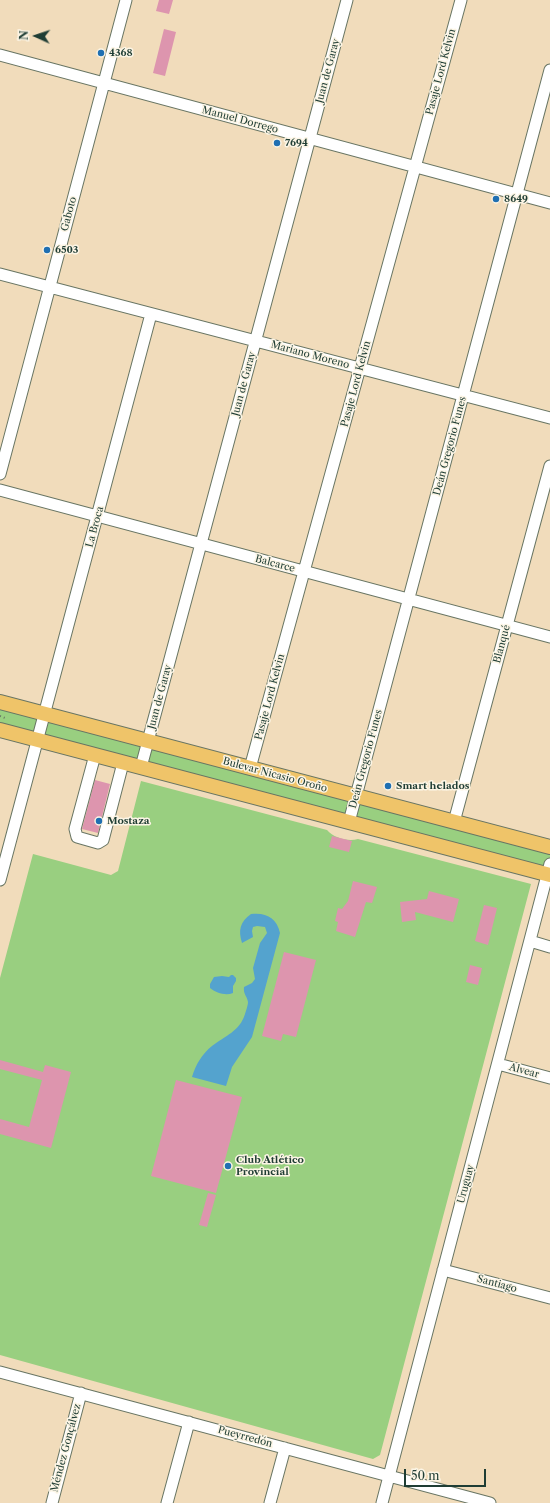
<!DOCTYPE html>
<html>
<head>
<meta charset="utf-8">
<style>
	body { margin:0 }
	#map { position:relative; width:550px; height:1503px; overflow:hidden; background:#f1dcbb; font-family:"Libre Caslon Text",serif }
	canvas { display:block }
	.north { position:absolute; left:16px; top:16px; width:40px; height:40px; -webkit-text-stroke:3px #fcf5e5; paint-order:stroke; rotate:273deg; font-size:11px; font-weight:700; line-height:16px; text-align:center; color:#1f3d34 }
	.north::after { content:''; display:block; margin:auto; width:14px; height:18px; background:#1f3d34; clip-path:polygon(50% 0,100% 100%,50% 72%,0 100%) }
	.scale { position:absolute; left:404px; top:1469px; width:82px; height:18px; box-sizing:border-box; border:2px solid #1f3d34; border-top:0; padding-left:5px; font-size:12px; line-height:14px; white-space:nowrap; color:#1f3d34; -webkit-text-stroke:3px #fcf5e5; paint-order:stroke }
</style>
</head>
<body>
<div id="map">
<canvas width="550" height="1503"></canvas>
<div class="north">N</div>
<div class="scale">50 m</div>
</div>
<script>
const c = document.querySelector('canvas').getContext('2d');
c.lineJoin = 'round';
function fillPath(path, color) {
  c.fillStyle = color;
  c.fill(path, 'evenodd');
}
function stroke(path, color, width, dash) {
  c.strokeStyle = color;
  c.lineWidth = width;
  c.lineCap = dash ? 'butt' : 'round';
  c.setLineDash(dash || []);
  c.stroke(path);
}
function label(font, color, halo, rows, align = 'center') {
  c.font = font + ' "Libre Caslon Text",serif';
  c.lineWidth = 3;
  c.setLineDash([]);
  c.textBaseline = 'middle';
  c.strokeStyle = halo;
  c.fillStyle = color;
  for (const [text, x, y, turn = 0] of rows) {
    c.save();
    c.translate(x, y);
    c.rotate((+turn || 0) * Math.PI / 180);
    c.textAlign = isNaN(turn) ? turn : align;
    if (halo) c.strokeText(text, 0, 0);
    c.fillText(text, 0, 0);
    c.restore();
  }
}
const green = new Path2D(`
	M0 702 550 847V875L0 730Z
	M141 781 327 830C334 838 348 842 358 839L531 884 380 1455 373 1459 0 1355V978L33 854 111 875 118 871Z`);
const water = new Path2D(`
	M251 914C266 912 277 918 280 933L252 1037 232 1067 226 1086 192 1077C196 1064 202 1054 212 1046 225 1036 240 1031 245 1014 246 1011 248 1005 248 1002 247 996 243 994 244 987L252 983 255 979 253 968 260 943 267 933 265 927 257 926 253 927 252 931 253 937 242 943C238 930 240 922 251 914Z
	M231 975H233L236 978V981L233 986V993C226 996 216 993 210 988V984L214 977 222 976 229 977Z`);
const building = new Path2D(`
	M159 0H173L169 14 156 11Z
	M164 29 176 32 165 76 153 73Z
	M95 780 110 784 98 833 82 829Z
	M332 836 352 841 349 852 329 847Z
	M353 881 377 887 372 903 366 902 355 937 336 931 338 922 335 921 338 908 342 909 348 901Z
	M429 891 459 899 453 922 415 912 416 920 402 922 400 902 427 899Z
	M484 905 497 908 488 945 475 941Z
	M284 952 316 960 296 1037 283 1034 281 1041 262 1036Z
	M470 965 482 968 478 985 466 982Z
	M0 1060 43 1072 45 1065 71 1072 51 1148 0 1134V1119L29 1127 42 1080 0 1069Z
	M176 1080 242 1097 216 1193 151 1176Z
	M208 1193 216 1195 207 1227 199 1225Z`);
const path = new Path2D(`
	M0 716 5 718`);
const minor = new Path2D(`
	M0 55 550 203
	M0 274 550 418
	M0 474 126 0
	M0 490 550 637
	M95 755 75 829 77 837 98 843 103 840 123 763
	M141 767 347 0
	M250 768 461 0
	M349 822 550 70
	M454 822 550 466
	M0 880 151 314
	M530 941 550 947
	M498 1064 550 1078
	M443 1270 550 1298
	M0 1372 490 1503
	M52 1503 81 1393
	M167 1503 189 1422
	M270 1503 285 1448
	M382 1503 550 864`);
const major = new Path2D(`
	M0 702 550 847
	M0 730 550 875`);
const markers = [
	[101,53,4,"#1f6fb2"],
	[277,143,4,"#1f6fb2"],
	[496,199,4,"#1f6fb2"],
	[47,250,4,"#1f6fb2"],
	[388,786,4,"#1f6fb2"],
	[99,821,4,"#1f6fb2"],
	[228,1166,4,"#1f6fb2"]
];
const poiNames = [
	["4368",109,53],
	["7694",285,143],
	["8649",504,199],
	["6503",55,250],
	["Smart helados",396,786],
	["Mostaza",107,821],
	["Club Atlético",236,1160],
	["Provincial",236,1172]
];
const streetNames = [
	["Juan de Garay",328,71,-75],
	["Pasaje Lord Kelvin",441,72,-75],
	["Manuel Dorrego",240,120,15],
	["Gaboto",69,214,-75],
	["Mariano Moreno",310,355,15],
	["Juan de Garay",244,384,-75],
	["Pasaje Lord Kelvin",356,384,-75],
	["Deán Gregorio Funes",450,446,-75],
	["La Broca",95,527,-75],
	["Balcarce",275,564,15],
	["Blanqué",502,644,-75],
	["Juan de Garay",160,697,-75],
	["Pasaje Lord Kelvin",270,697,-75],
	["Deán Gregorio Funes",366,759,-75],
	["Bulevar Nicasio Oroño",275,775,15],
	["Alvear",524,1071,15],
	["Uruguay",466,1184,-75],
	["Santiago",497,1284,15],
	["Pueyrredón",245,1437,15],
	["Méndez Gonçálvez",66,1448,-75]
];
fillPath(green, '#99cf80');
fillPath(water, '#54a3ce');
fillPath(building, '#dd95ae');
stroke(minor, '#687563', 13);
stroke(major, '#687563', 16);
stroke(path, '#687563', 2, [1, 3]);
stroke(minor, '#fff', 11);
stroke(major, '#efc469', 14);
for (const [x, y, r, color] of markers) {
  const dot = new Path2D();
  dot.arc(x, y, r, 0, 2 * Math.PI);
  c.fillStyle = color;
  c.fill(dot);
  stroke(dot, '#fcf5e5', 1.5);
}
label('bold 10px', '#1f3d34', '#fcf5e5', poiNames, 'left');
label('10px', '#1f3d34', '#fcf5e5', streetNames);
</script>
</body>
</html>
